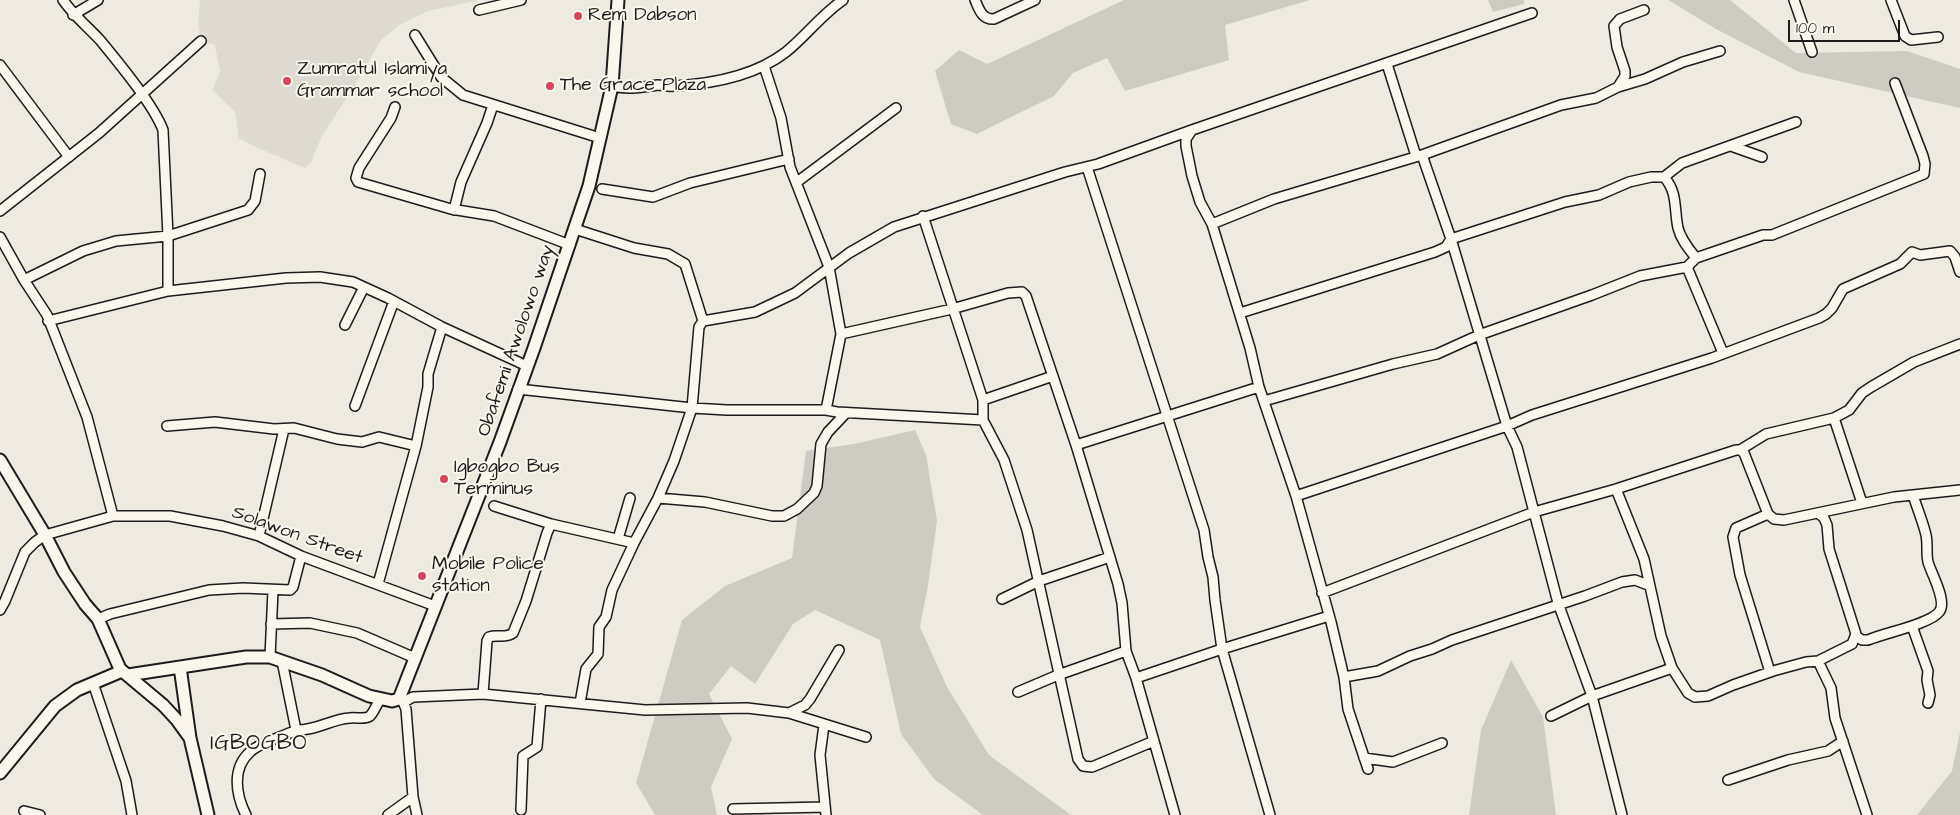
<!DOCTYPE html>
<html>
<head>
<meta charset="utf-8">
<style>
	body { margin:0 }
	#map { position:relative; width:1960px; height:815px; overflow:hidden; background:#eeeadf; font-family:"Architects Daughter",sans-serif }
	canvas { display:block }
	.scale { position:absolute; left:1788px; top:20px; width:112px; height:22px; box-sizing:border-box; border:2px solid #1c1c1c; border-top:0; padding-left:6px; font-size:15px; line-height:18px; white-space:nowrap; color:#1c1c1c; -webkit-text-stroke:4px #fbf7ec; paint-order:stroke }
</style>
</head>
<body>
<div id="map">
<canvas width="1960" height="815"></canvas>
<div class="scale">100 m</div>
</div>
<script>
const c = document.querySelector('canvas').getContext('2d');
c.lineJoin = 'round';
function fillPath(path, color) {
  c.fillStyle = color;
  c.fill(path, 'evenodd');
}
function stroke(path, color, width, dash) {
  c.strokeStyle = color;
  c.lineWidth = width;
  c.lineCap = dash ? 'butt' : 'round';
  c.setLineDash(dash || []);
  c.stroke(path);
}
function label(font, color, halo, rows, align = 'center') {
  c.font = font + ' "Architects Daughter",sans-serif';
  c.lineWidth = 4;
  c.setLineDash([]);
  c.textBaseline = 'middle';
  c.strokeStyle = halo;
  c.fillStyle = color;
  for (const [text, x, y, turn = 0] of rows) {
    c.save();
    c.translate(x, y);
    c.rotate((+turn || 0) * Math.PI / 180);
    c.textAlign = isNaN(turn) ? turn : align;
    if (halo) c.strokeText(text, 0, 0);
    c.fillText(text, 0, 0);
    c.restore();
  }
}
const built = new Path2D(`
	M200 0H480L428 11 399 25 380 41 363 72 322 136 311 162 305 168 256 147 239 138 235 112 212 90 220 72 215 45 201 41 198 20Z`);
const green = new Path2D(`
	M1124 0H1310L1225 25 1229 60 1125 91 1107 58 1073 73 1054 96 977 134 951 124 935 71 959 50 987 64Z
	M1488 0H1524V4L1493 12Z
	M1668 0H1730L1796 53 1907 51 1960 69V108L1799 72 1716 29Z
	M915 430 926 455 937 521 928 585 920 627 947 687 989 755 1071 815H983L934 779 901 734 880 640 815 610 793 624 755 684 731 666 709 694 732 739 711 787 717 815H655L636 783 682 620 725 586 792 558 806 451 854 444Z
	M1511 660 1543 717 1556 815H1469L1481 730Z
	M1960 732V815H1917L1952 771Z`);
const minor = new Path2D(`
	M63 0C74 16 87 26 100 40 118 62 153 104 163 130L168 236V291
	M975 0C979 9 982 20 994 19L1035 0
	M1794 0 1812 52
	M1891 0 1905 36 1911 40 1938 37
	M479 10 521 0
	M73 15 98 0
	M415 35 441 77 463 95 600 138
	M1387 64 1416 156
	M0 65 69 157
	M764 66 781 118 790 167 829 267 841 334 826 410
	M612 86C627 90 643 87 658 85 663 85 668 87 673 86 712 84 755 76 786 52 806 36 821 15 843 0
	M1618 87 1625 76V71L1617 47 1614 26 1620 19 1644 10
	M395 107 391 118 359 168 356 178 358 182 451 209 494 216 570 245
	M1192 130 1186 139V146L1192 176 1200 202 1212 224 1250 348 1259 387 1296 496 1331 622 1344 677 1348 709 1368 769
	M1731 146 1762 157
	M1422 155 1451 239 1507 426 1517 447 1534 512 1616 489 1736 450H1740L1744 453 1768 514 1774 519 1784 520 1894 497 1960 490
	M1087 167 1204 530 1208 557 1213 577 1215 600 1222 649 1270 815
	M1664 177C1678 192 1674 210 1678 228 1681 240 1689 249 1696 258
	M797 182 896 108
	M602 189 653 197 690 183 789 159
	M454 210 461 182 487 123 493 105
	M0 211 99 133 201 41
	M923 216 983 400
	M1212 224 1274 199 1422 155 1561 105 1596 98 1618 87 1645 79 1683 62 1720 51
	M575 229 634 248 668 254 685 264 703 321
	M0 237 24 280 47 315 87 417 113 516
	M24 280 83 251 116 241 168 236 248 210 255 201 260 174
	M1240 313 1435 252 1446 247 1451 239 1565 202 1599 195 1629 182 1651 177H1664L1682 163 1796 122
	M48 321 168 291 286 278 320 277 353 282 388 298 442 327 527 366
	M345 325 364 287
	M841 334 952 309 1008 293 1022 292 1026 296 1076 445 1118 584 1122 603 1126 651 1136 678 1175 815
	M1723 353 1687 267 1696 258 1763 235H1772L1924 174 1925 164 1923 156 1895 83
	M1053 376 983 400V420L1004 460 1027 530 1078 759 1083 766 1092 767 1154 741
	M518 389 692 408 727 410H826L837 412 983 420
	M1264 401 1393 364 1437 354 1479 335 1592 295 1640 276 1687 267
	M355 406 394 301
	M1834 418 1862 503
	M167 426 215 422 274 429 294 428 337 439 362 442 379 437 416 446
	M1076 445 1259 387
	M1740 450 1766 434 1834 418 1849 410 1862 393 1871 387 1914 362 1960 344
	M1616 489 1644 559 1661 636 1672 668 1688 693 1695 697 1708 696 1733 685 1773 671 1806 662 1818 661 1852 644 1856 634 1829 549 1827 525 1824 518 1818 513
	M1296 496 1507 426 1532 415 1712 358 1819 318 1826 314 1832 308 1843 289 1900 264 1912 252 1920 255 1950 251 1955 257 1960 272
	M658 498 705 502 772 516H784L797 509 814 493 817 486 821 444 828 432 846 413
	M494 506 551 524
	M1768 514 1736 528 1733 537 1740 575 1770 672
	M259 536 284 429
	M618 539 630 498
	M378 584 416 446 428 387V374L442 327
	M1322 593 1534 512 1558 603 1592 696 1622 815
	M1002 599 1039 581 1110 557
	M0 610 5 601 25 552 35 542 45 535 113 516H170L223 526 259 536 301 556 435 606
	M98 619 110 614 209 590 243 588 290 590 293 587 301 556
	M271 624 310 623 357 633 415 658
	M1912 626 1928 671 1927 680 1930 695 1928 703
	M1856 636 1862 640H1868C1884 633 1930 624 1939 612 1948 602 1931 573 1928 562 1926 553 1928 544 1926 535 1923 522 1917 508 1913 495
	M270 657 273 590
	M1818 661 1831 688 1835 718 1867 815
	M1344 677 1378 671 1410 656 1432 649 1452 640 1585 596 1622 582 1635 580 1648 585
	M1136 678 1222 649 1329 616
	M93 683 126 781 132 815
	M1018 692 1058 675 1126 651
	M483 694 487 641 489 637C497 634 505 639 513 633L526 601 547 533 551 524 634 543
	M401 697 406 709 413 797 417 815
	M404 702 413 697 483 694 645 710 747 708 789 713 866 737
	M580 703 586 669 598 654 599 627 606 617 612 590 634 543 658 498 674 461 692 408 699 327 703 321 755 312 795 293 849 253 894 227 1065 172 1098 164 1192 130 1532 13
	M789 713 805 705 810 699 839 650
	M1551 716 1592 696 1672 668
	M824 725 820 755 826 815
	M296 730C316 731 331 719 350 718 356 717 365 720 370 716 374 712 377 704 380 699
	M1364 758 1393 762 1442 743
	M1728 780 1788 760 1828 751 1843 741
	M733 809 825 807
	M521 810 523 756 537 747 541 699
	M24 811 40 815
	M246 815C236 795 231 768 251 751 261 742 283 737 296 730L282 661
	M388 815 413 797`);
const major = new Path2D(`
	M0 460 45 535 64 572 85 604 98 619 120 669 163 705 177 720 190 738
	M180 667 190 738 208 815
	M128 675 246 657H270L322 675 369 696 392 701 399 699 500 442 534 348 589 186 612 86 618 0
	M0 773 55 706 77 690 122 671`);
const markers = [
	[578,16,5,"#d1495b"],
	[287,81,5,"#d1495b"],
	[550,86,5,"#d1495b"],
	[444,479,5,"#d1495b"],
	[422,576,5,"#d1495b"]
];
const poiNames = [
	["Rem Dabson",588,16],
	["Zumratul Islamiya",297,70],
	["Grammar school",297,92],
	["The Grace Plaza",560,86],
	["Igbogbo Bus",454,468],
	["Terminus",454,490],
	["Mobile Police",432,565],
	["station",432,587]
];
const streetNames = [
	["Obafemi Awolowo way",517,341,-71],
	["Solawon Street",297,536,20]
];
const quarterNames = [
	["IGBOGBO",259,745]
];
fillPath(built, '#dedad1');
fillPath(green, '#ceccc2');
stroke(minor, '#1c1c1c', 12);
stroke(major, '#1c1c1c', 15);
stroke(minor, '#fbf7ec', 9);
stroke(major, '#fbf7ec', 11);
for (const [x, y, r, color] of markers) {
  const dot = new Path2D();
  dot.arc(x, y, r, 0, 2 * Math.PI);
  c.fillStyle = color;
  c.fill(dot);
  stroke(dot, '#fbf7ec', 2);
}
label('19px', '#1c1c1c', '#fbf7ec', poiNames, 'left');
label('19px', '#1c1c1c', '#fbf7ec', streetNames);
c.letterSpacing = '1px';
label('21px', '#1c1c1c', '#fbf7ec', quarterNames);
c.letterSpacing = '0px';
</script>
</body>
</html>
